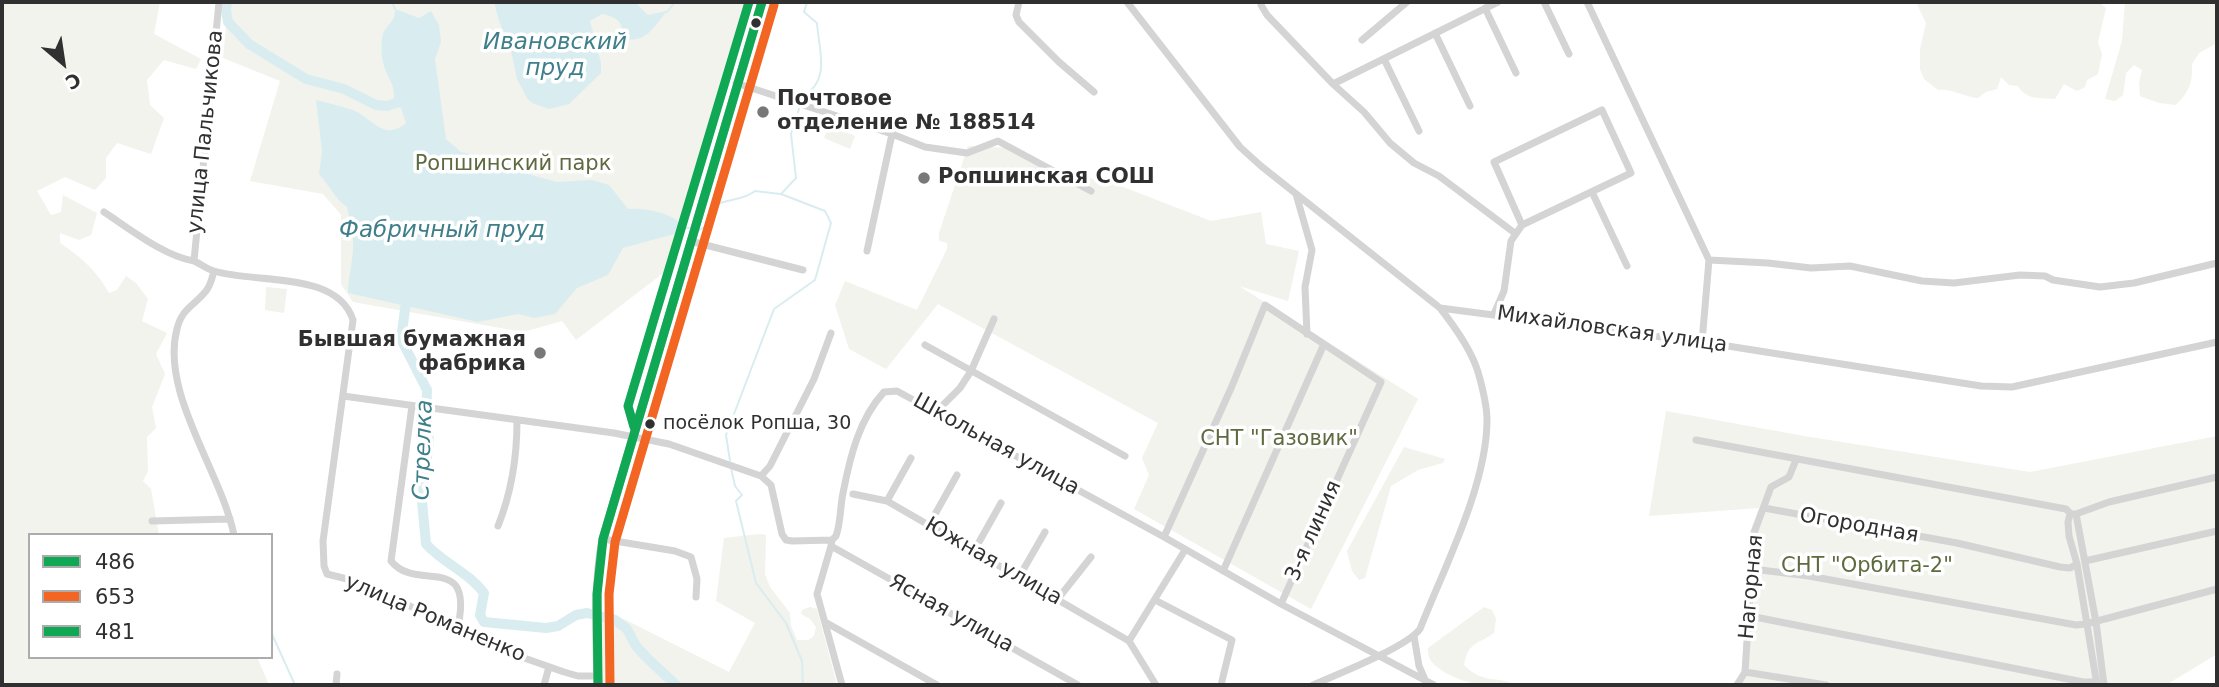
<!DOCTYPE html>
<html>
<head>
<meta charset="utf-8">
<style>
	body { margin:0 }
	#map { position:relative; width:2219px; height:687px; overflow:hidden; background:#fff; font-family:"DejaVu Sans",sans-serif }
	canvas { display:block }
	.frame { position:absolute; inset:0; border:4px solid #303030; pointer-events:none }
	.legend { position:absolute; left:28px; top:533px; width:245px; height:126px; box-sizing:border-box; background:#fff; border:2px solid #acacac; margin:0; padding:9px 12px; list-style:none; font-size:21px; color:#303030 }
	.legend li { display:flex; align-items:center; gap:14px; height:35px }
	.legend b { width:35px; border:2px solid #acacac }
	.north { position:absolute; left:28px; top:28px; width:70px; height:70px; -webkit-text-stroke:5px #fff; paint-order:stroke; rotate:151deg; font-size:19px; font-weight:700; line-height:28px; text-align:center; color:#303030 }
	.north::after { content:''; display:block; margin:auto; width:24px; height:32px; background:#303030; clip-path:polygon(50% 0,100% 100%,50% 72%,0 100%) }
</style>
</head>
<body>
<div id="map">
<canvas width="2219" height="687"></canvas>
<div class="frame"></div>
<ul class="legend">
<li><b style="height:9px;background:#10a855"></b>486</li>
<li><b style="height:9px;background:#f26522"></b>653</li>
<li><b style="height:9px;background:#10a855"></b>481</li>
</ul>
<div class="north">С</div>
</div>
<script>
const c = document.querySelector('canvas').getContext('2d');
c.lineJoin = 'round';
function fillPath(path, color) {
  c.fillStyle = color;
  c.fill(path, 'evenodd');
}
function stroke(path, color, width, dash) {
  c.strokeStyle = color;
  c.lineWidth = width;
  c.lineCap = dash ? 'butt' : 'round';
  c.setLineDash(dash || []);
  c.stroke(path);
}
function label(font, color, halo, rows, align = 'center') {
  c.font = font + ' "DejaVu Sans",sans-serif';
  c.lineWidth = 7;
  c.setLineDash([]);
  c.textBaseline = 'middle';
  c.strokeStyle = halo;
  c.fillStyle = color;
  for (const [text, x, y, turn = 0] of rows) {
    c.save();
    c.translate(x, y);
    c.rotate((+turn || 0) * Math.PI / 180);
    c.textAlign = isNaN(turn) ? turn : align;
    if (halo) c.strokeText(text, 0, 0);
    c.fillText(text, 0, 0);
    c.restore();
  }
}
const green = new Path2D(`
	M2 2H160L154 34 201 59 196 69 164 60 147 80 150 105 164 118 151 154 117 143 106 158V178L95 190 65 177 37 191 51 215 61 212 63 195 97 213 91 235 79 240 60 233V243C83 259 95 269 109 293L117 290 126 276 136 283 148 299 142 321 167 333 156 354 165 374 152 407 156 428 147 437 148 471 143 481 151 489 159 535H30V657H257L269 685H2Z
	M228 2H749L675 264 576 340 562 321 523 332 353 302 341 284V215L323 194 250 181 280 81 223 58Z
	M1916 2H2099L2106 8 2098 42 2102 54 2098 74 2087 80 2085 87 2077 91 2064 84 2055 99C2040 98 2026 100 2018 86L2009 85 2001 77 1997 89 1986 92 1978 98C1964 97 1952 88 1938 90L1924 79 1920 69V49L1926 23Z
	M2125 2H2217V43L2199 53 2192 64C2193 82 2189 92 2176 105L2159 103 2140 96 2139 83 2142 70 2134 65 2126 73 2123 95 2115 101 2105 99 2122 41Z
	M829 125 855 136 850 149 824 138Z
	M968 146 1010 148 1063 173 1113 183 1211 221 1261 212 1266 244 1299 251 1288 301 1239 286 1418 399 1311 609 1134 509 1149 475 1142 458 1158 423 938 304 886 369 849 349 835 305 845 281 917 310 947 249V243L939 241V233Z
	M266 287 287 289 284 313 265 310Z
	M1666 411 1804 436 2030 472 2217 436V654L2166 685H1732L1742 672 1749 534 1759 508 1649 516Z
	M1404 447 1445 459 1443 463 1418 470 1391 486 1365 578 1359 580 1352 571 1347 551Z
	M759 534 766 535 765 574 770 587 790 613 791 626 797 640H808L814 636 816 627 810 619 801 614 802 610 810 607 817 609 837 685H602L601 629 604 609 729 672 755 623 716 601 724 538Z
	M1484 607 1492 610 1496 619 1494 633C1477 645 1468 642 1464 665 1484 685 1496 675 1516 685 1486 685 1473 687 1446 673 1434 665 1428 662 1428 648Z`);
const water = new Path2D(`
	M494 2H635L648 15 667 11C657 23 646 43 628 39 618 23 624 19 602 14L590 21 601 63V73L569 104 549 109 532 103 527 98 517 79 511 51 499 21Z
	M395 9 419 18 431 11 439 25 441 42 435 59 446 139 461 152 508 163 528 174 557 182 592 180 609 185 628 209C643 207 677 213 683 228L678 233 623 248 608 275 577 288 555 314 534 318 518 314 478 322 348 293C348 276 354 258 353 241 353 230 349 218 347 207 334 198 330 186 319 174L322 151 316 100C328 103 341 106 353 110 372 118 384 142 406 123L401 108 392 105C399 87 386 78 383 62 381 55 381 40 383 34 387 23 395 24 395 9Z`);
const stream = new Path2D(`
	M392 2 395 9
	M667 12 675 2
	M803 97C831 79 819 52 817 23L804 12 807 2
	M683 228H689
	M698 231 711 222 715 205C729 199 744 200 755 191L780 194
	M730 461 726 435 774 309 815 280 831 223 825 211 781 194 796 178 791 134 800 106
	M731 468 735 486 742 495 736 501 756 583 786 623 802 661 803 685
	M271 632 295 685`);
const river = new Path2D(`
	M227 2 226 10 228 22 249 44 306 79 344 89 376 105 387 106 402 101
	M407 295 401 339 427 390 426 416 429 441 422 501 426 544C443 563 468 572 484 593L480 615 484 622 546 628 558 626 576 615 587 613 615 620 627 629 636 646 647 658 676 685`);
const minor = new Path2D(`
	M219 2 194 261C201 264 207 269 214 271 255 284 337 270 353 320L323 541 324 566 327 574 355 581 395 598 473 640 564 672 578 676H598
	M1019 2 1016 15 1019 22 1059 62 1094 92
	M1127 2 1240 147 1261 166 1440 308 1715 344 1981 386 2012 387 2217 342
	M1262 2 1261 5 1267 15 1333 84 1364 112 1390 143 1414 163 1439 176 1516 234
	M1544 2 1569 54
	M1587 2 1709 260 1702 342
	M1485 8 1516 73
	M1435 33 1470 106
	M1362 40 1407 2
	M1384 59 1419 131
	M736 83 892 134 925 147 967 153 998 141 1091 191
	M1333 84 1498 2
	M1592 192 1627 266
	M1296 194 1312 250 1305 287 1307 334
	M104 212C130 229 164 256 194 261
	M690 241 803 270
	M867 251 892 134
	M1709 260 1768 263 1811 268 1850 266 1922 281 1954 283 2020 275 2045 276 2053 280 2100 287 2134 283 2217 263
	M214 271C212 278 211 285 206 291 194 306 182 308 177 329 160 393 221 471 234 535
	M1494 314 1504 291 1511 241 1522 225 1494 162 1602 110 1631 173 1522 225
	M925 345 1125 456
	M343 396 614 433 669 444 761 476 771 485 782 534 786 540 792 541 832 540 836 536C841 522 840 507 843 493 850 457 859 419 884 392L897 391 1164 537 1281 604 1434 685
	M412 406 391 561C417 594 476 549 457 631
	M936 412 960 388 971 371 994 319
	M1696 440 2066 509 2071 514H2076
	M761 476 770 466 814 379 831 333
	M853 494 887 501 1129 641
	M887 501 911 458
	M1764 508 1957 543 2060 567 2070 568 2077 564
	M2070 514 2068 522 2069 536 2077 564 2097 685
	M2076 514 2096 622 2104 685
	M2076 514 2109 502 2217 477
	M152 521 230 519
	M929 525 957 475
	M498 526C512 491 517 458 517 421
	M1164 537 1232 386 1265 305 1381 382 1281 604
	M603 539 675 551 691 557 697 579 696 597
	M832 540 831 546 1078 685
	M831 546 817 594 842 685
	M974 551 1001 503
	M2085 561 2217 531
	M1753 569 1809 576 2076 625 2086 624 2217 589
	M1223 571 1324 344
	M1019 577 1045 532
	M1057 600 1091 557
	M1155 600 1232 640 1221 685
	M1748 618 1755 617 2083 682H2096
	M825 622 937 685
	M1414 636 1419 666 1426 682
	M1745 672 1826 685
	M336 685 337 674
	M544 685 549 667
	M1156 685 1129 641 1185 550
	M1313 685C1336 675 1407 647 1420 629 1444 568 1487 485 1487 420 1487 405 1482 386 1478 372 1471 349 1455 327 1440 308
	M1737 685 1745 672 1754 533 1771 487 1789 477 1796 460`);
const major = new Path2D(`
	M598 685C597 636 594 588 603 539L762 2`);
const bus1 = new Path2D(`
	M598 685 597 594 603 539 762 2`);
const bus2 = new Path2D(`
	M610 685 609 594 615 542 774 5`);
const bus3 = new Path2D(`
	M634 427 628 406 749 2`);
const markers = [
	[756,23,6,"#303030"],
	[763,112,7,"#787878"],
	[924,178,7,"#787878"],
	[540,353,7,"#787878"],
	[650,424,6,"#303030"]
];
const busNames = [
	["посёлок Ропша, 30",663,424]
];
const poiNames = [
	["Почтовое",777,100],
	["отделение № 188514",777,124],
	["Ропшинская СОШ",938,178],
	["Бывшая бумажная",526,341,"right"],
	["фабрика",526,365,"right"]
];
const streetNames = [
	["улица Пальчикова",206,132,-84],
	["Михайловская улица",1612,330,8],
	["Школьная улица",996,445,29],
	["Огородная",1859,526,10],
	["3-я линия",1314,531,-66],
	["Южная улица",993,562,30],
	["Нагорная",1752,587,-85],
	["Ясная улица",951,614,29],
	["улица Романенко",435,619,23]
];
const parkNames = [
	["Ропшинский парк",513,165],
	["СНТ \"Газовик\"",1279,440],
	["СНТ \"Орбита-2\"",1867,567]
];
const waterNames = [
	["Ивановский",555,43],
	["пруд",555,69],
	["Фабричный пруд",442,231],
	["Стрелка",424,450,-88]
];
fillPath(green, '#f1f3ec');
fillPath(water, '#d9edf0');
stroke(stream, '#d9edf0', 2);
stroke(river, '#d9edf0', 10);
stroke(minor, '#d4d4d4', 7);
stroke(major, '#c8c8c8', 9);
stroke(bus1, '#10a855', 9);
stroke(bus2, '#f26522', 9);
stroke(bus3, '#10a855', 9);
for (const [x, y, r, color] of markers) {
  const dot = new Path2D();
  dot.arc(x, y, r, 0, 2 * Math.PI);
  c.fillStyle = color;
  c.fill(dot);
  stroke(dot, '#fff', 2.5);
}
label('19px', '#303030', '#fff', busNames, 'left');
label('bold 21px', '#303030', '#fff', poiNames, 'left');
label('21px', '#303030', '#fff', streetNames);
label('21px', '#5e6a3f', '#fff', parkNames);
label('italic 23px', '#3e7f8a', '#fff', waterNames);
</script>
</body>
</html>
